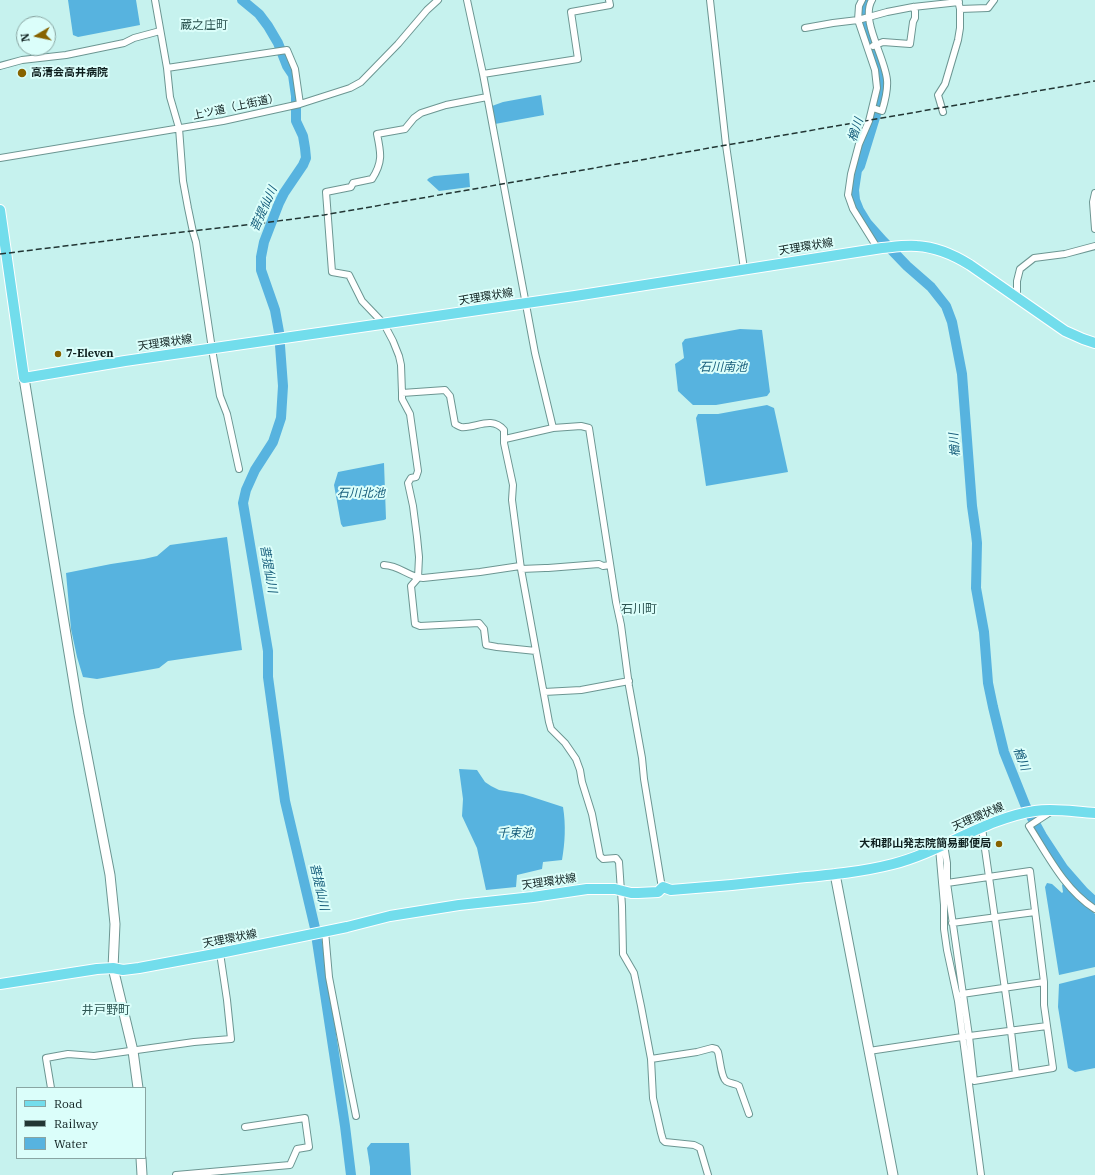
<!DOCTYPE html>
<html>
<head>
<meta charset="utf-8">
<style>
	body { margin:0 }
	#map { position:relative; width:1095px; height:1175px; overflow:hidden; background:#c6f2ee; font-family:"IBM Plex Serif",serif }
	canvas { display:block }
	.legend { position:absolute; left:16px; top:1087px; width:130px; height:72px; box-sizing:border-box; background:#dbfefa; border:1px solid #89a5a2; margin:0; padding:5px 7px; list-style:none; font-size:12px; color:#0f201f }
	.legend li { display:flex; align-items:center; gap:8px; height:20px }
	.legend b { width:20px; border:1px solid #89a5a2 }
	.north { position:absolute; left:16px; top:16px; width:40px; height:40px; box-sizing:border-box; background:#dbfefa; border:1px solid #89a5a2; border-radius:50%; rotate:261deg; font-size:11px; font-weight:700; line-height:16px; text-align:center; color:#0f201f }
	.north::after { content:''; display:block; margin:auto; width:14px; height:18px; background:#876300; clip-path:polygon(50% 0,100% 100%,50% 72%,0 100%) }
</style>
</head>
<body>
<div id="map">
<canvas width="1095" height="1175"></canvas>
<ul class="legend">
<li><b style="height:5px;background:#72ddec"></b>Road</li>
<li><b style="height:5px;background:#223634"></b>Railway</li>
<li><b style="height:11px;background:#57b3df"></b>Water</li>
</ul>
<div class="north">N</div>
</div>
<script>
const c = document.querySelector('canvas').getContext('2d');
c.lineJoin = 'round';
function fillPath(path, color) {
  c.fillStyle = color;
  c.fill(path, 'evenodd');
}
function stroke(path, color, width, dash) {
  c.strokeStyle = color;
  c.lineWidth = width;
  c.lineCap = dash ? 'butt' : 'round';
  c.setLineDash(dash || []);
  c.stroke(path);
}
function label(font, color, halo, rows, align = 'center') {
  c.font = font + ' "IBM Plex Serif","Noto Sans JP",serif';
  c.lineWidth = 4;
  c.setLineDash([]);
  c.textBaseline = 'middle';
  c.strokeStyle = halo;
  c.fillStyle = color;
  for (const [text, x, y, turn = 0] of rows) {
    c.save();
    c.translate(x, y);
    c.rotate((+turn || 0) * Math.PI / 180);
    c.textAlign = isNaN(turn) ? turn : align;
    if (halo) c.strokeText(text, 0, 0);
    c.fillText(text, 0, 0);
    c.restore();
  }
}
const water = new Path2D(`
	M68 0H136L140 25 78 37 73 35Z
	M541 95 544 115 495 124 492 106 503 102Z
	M469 173 470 187 439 191 427 180 429 178 434 176Z
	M740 329 762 330 770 392 767 396 716 405H693L678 391 675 364 684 358 682 343 685 339Z
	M767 405 774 408 788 472 706 486 696 418 698 414H718Z
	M384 463 386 519 384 520 343 527 341 524 334 485 338 472Z
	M227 537 242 650 168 661 159 668 97 679 83 677 77 657 71 629 66 573 111 564 144 559 157 556 170 545Z
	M459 769 477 770 485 782 491 786 499 790 523 794 563 807C566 825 565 843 562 860L543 862 542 869 517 875 516 887 486 890 477 848 462 816 463 799Z
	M1047 883 1052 884 1062 893 1063 892 1062 885 1064 883 1079 900 1095 914V967L1059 975 1045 887Z
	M1095 975V1068L1075 1072 1068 1068 1058 1007 1059 984Z
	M371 1143H409L411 1175H370V1167L367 1148Z`);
const river = new Path2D(`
	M242 0 259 14 268 26 278 43 287 66 293 75 296 96V121L303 136 305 148 306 158 303 165 284 193 279 203 264 242 261 257V270L275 310 279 332 283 386 281 418 273 442 255 470 246 490 243 503 268 651V677L285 801 315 928 345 1126 351 1175
	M867 0 862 10 863 24 881 71 882 84 881 98 860 166 857 170 854 190 855 200 859 210 867 223 883 241 907 266 931 287 946 306 952 322 962 374 972 506 976 534 977 543 976 588 984 632 988 683 993 707 1004 752 1026 807 1042 836 1063 868 1084 892 1095 902`);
const street = new Path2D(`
	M155 0 167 68 170 97 179 128 183 181 188 208 193 232 196 242 212 349 220 396 227 414 239 469
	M467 0 483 74 535 353 553 428 581 426 589 428 616 602 621 625 629 686 642 758 644 779 661 882 663 887
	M710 0 726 145 744 269
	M862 0 859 6 858 20 875 70 877 88 869 121 859 144 851 174 848 195 853 209 878 249
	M872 0C860 20 885 57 887 80 888 90 885 101 882 111L873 108
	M960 9 988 8 994 0
	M805 28 833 23 858 20 887 12 913 7 959 2
	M873 46 883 42 910 44 913 22 915 18V11L913 7
	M0 66 22 60 66 55 124 43 134 38 160 31
	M167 68 287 50 295 69 300 104
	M483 74 578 59 571 12 610 5 609 0
	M487 97 446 105 421 113 414 118 405 129 377 134C381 153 383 162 372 179L353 183 351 187 326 192 332 272 349 275 362 301 384 324 393 341 399 356 401 365 402 393 445 390 450 396 455 424C457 425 458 426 461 427 475 429 491 415 504 430V443L513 485 512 500 521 569 549 722 551 729 565 743 576 759 580 770 582 782 592 814 600 856 603 859 616 858 619 862 622 906 623 954 634 973 641 1006 651 1059 653 1098 661 1133 663 1140 665 1142 694 1145 700 1148 708 1175
	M943 112 938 95 945 84 958 40 960 28V9L958 0
	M0 158 223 121 300 104 350 88 361 82 398 44 427 10 438 0
	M1095 193 1093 202 1095 229
	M1017 298V281L1020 269 1034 258 1065 254 1095 246
	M402 393V399L410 414 418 471 416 477 411 478 408 483 413 506 417 537 419 557 418 578 411 586 415 624 420 626 479 623 484 629 486 645 497 647 536 651
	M505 439 553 428
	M384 565C401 566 408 577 423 578L480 572 520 566
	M521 569 545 568H548L599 564 603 566 610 565
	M544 692 581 690 629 681
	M1052 811 1029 826C1048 856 1065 890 1095 909
	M982 828 1011 1031 1016 1074
	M944 845 947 863V883L969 1036 974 1081 1053 1068 1044 1005V982L1030 871 947 883
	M939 848 944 905V929L947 950 958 1001 981 1175
	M952 923 1035 912
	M325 931 329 977 348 1076 356 1116
	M962 994 1044 982
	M869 1051 962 1037 1047 1026
	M651 1059 697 1052 712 1048 716 1049 718 1052C720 1059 721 1077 726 1081 730 1084 735 1083 739 1086L749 1114
	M51 1088 46 1058 68 1054 94 1056 194 1042 231 1039 227 1000 220 953
	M176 1175 290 1165 297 1149 309 1147 305 1118 245 1127`);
const secondary = new Path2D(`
	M24 378 79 714 110 875 115 924 113 968 133 1051 138 1088
	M835 874 893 1175
	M141 1158 142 1175`);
const primary = new Path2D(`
	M0 210 24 378 125 361 575 296 882 248C893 247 905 245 917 246 935 247 954 255 970 265L1065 331 1083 339 1095 343
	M0 984 97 969 113 968 123 970 139 968 220 953 347 927 390 916 459 905 533 897 587 889H615L631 893H638L658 892 663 887 671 890C713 887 755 883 797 878 829 875 862 872 893 864 941 852 986 818 1035 811 1055 808 1075 812 1095 813`);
const rail = new Path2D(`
	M0 254 138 237 255 224 324 215 1095 81`);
const markers = [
	[22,73,5,"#876300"],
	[58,354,4,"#876300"],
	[999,844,4,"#876300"]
];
const poiNames = [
	["高清会高井病院",31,73],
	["7-Eleven",66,354],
	["大和郡山発志院簡易郵便局",991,844,"right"]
];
const streetNames = [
	["上ツ道（上街道）",236,107,-12],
	["天理環状線",806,247,-9],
	["天理環状線",486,297,-9],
	["天理環状線",165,343,-8],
	["天理環状線",978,817,-23],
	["天理環状線",549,882,-8],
	["天理環状線",230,939,-11]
];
const neighbourhoodNames = [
	["蔵之庄町",204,26],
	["石川町",639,610],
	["井戸野町",106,1011]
];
const waterNames = [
	["楢川",856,130,-72],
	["菩提仙川",264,209,-66],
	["石川南池",723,368],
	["楢川",955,445,-95],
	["石川北池",361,494],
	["菩提仙川",268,569,80],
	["楢川",1021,759,69],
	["千束池",515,834],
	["菩提仙川",319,887,77]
];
fillPath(water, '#57b3df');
stroke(river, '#57b3df', 10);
stroke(street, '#6c9692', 8);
stroke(secondary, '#6c9692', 11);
stroke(primary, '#fff', 12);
stroke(street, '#fff', 6);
stroke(secondary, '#fff', 9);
stroke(primary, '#72ddec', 10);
stroke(rail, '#223634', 1.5, [6, 3]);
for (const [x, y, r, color] of markers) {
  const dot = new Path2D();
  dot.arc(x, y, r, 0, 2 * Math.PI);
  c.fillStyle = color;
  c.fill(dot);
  stroke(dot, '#dbfefa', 1.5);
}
label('bold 11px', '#0f201f', '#dbfefa', poiNames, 'left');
label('11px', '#0f201f', '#dbfefa', streetNames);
label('12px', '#2d5552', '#dbfefa', neighbourhoodNames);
label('italic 12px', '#165d7b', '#dbfefa', waterNames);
</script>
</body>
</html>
